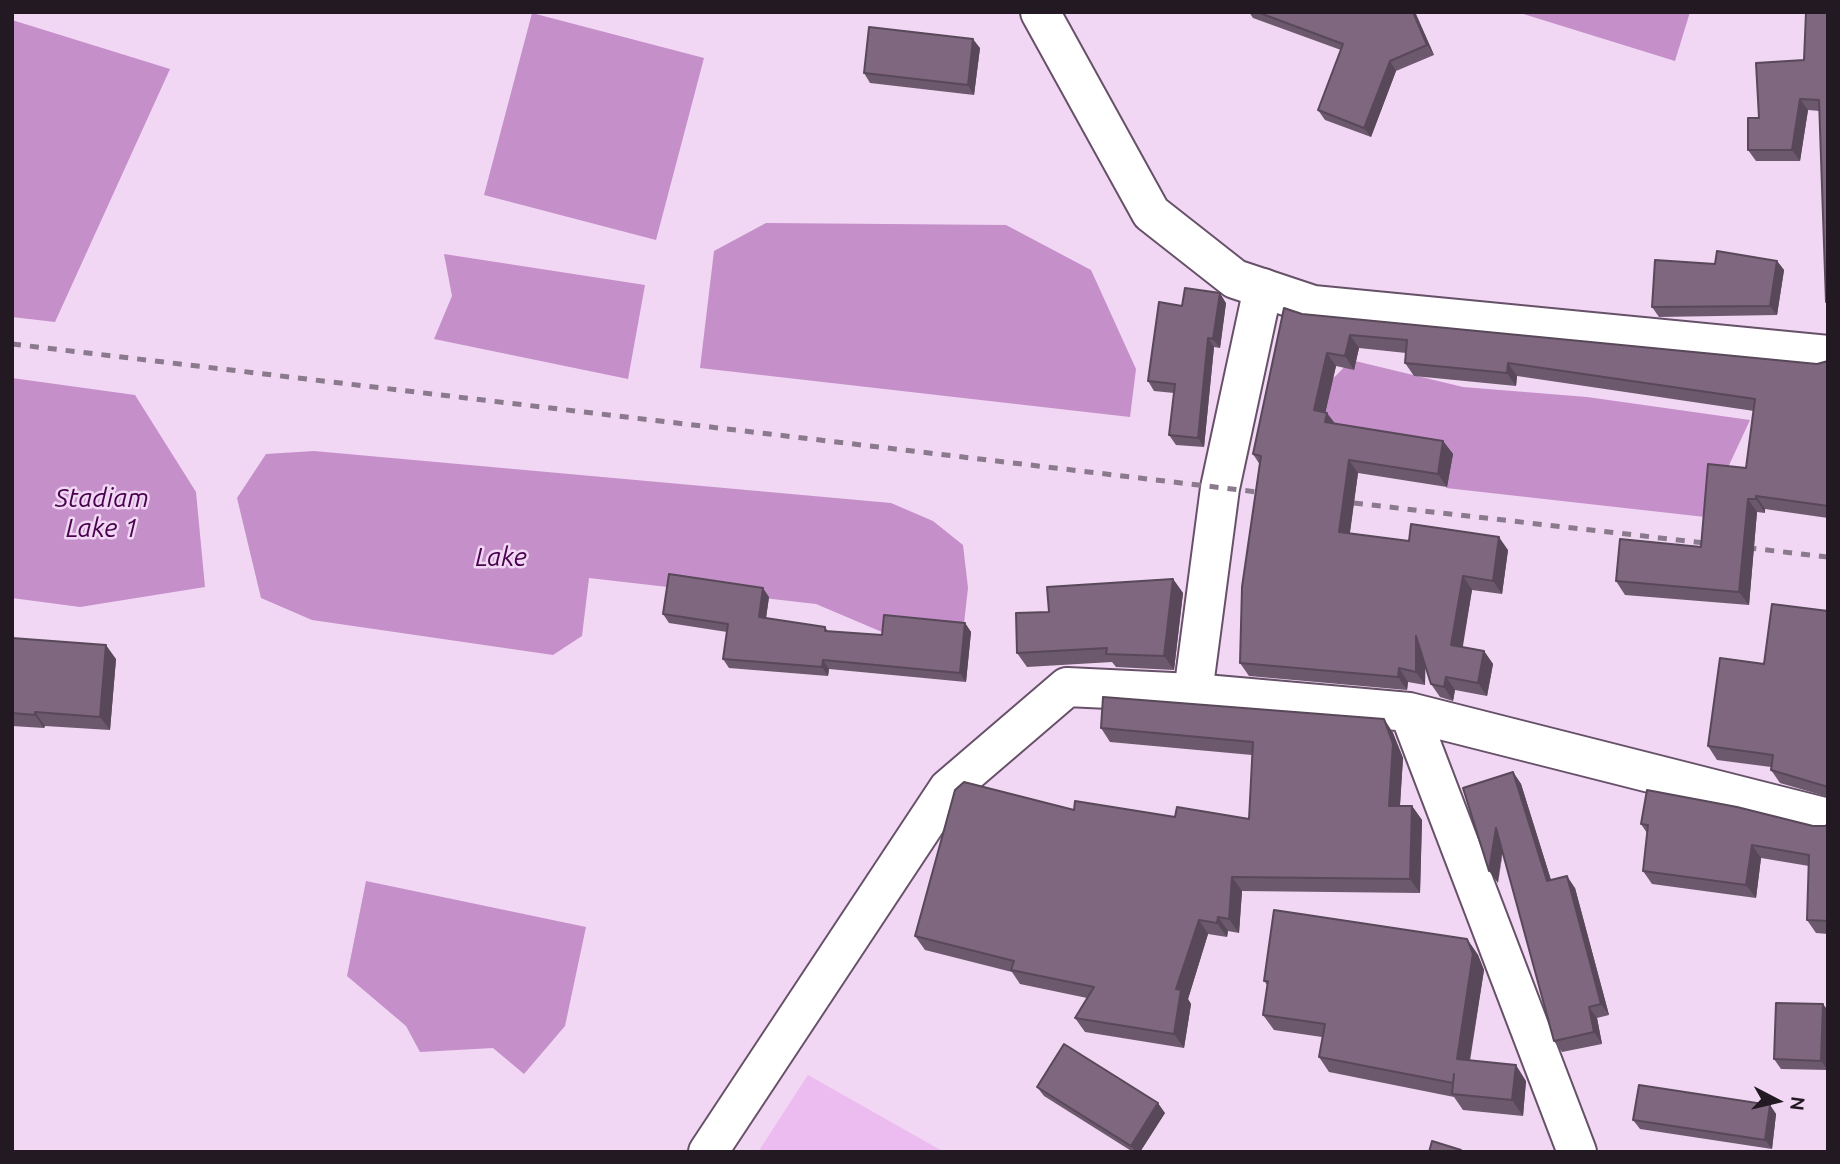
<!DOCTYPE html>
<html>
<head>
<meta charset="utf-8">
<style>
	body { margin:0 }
	#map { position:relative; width:1840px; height:1164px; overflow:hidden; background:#f1d7f3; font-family:Ubuntu,sans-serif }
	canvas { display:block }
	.frame { position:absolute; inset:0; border:14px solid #221923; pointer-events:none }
	.north { position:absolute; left:1742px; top:1066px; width:70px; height:70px; -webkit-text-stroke:5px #f1d7f3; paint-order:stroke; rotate:97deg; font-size:19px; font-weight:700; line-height:28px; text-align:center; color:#221923 }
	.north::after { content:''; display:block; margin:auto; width:24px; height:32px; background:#221923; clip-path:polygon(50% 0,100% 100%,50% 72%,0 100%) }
</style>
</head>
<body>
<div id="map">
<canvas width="1840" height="1164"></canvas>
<div class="frame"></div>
<div class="north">N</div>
</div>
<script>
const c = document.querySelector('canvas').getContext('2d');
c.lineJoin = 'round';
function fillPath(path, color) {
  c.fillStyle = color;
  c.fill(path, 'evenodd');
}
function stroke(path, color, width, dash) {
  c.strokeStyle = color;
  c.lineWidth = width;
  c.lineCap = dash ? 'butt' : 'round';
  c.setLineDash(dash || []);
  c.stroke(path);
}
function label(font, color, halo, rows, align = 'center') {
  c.font = font + ' Ubuntu,sans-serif';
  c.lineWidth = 5;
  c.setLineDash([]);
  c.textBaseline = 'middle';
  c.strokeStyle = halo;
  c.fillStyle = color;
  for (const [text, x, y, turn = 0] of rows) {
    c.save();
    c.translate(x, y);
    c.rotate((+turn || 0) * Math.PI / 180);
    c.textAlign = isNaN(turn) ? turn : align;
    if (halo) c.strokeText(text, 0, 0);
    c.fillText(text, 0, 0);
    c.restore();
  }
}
const green = new Path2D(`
	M808 1075 944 1152H758Z`);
const water = new Path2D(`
	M1517 12H1690L1675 61Z
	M532 13 704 58 656 240 484 195Z
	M12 20 170 69 55 322 12 317Z
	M766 223 1006 225 1091 270 1136 369 1130 417 700 368 714 251Z
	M444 254 645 285 628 379 434 339 452 296Z
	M1351 360 1463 387 1587 397 1750 420 1705 517 1446 488 1451 454 1316 428 1323 389Z
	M12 378 135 395 196 492 205 587 80 607 12 598Z
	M314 451 891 503 933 521 963 545 968 588 962 641 882 632 816 604 589 578 582 636 553 655 312 620 261 598 237 498 266 454Z
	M366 881 586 927 565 1026 524 1074 493 1048 420 1052 406 1026 347 976Z`);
const street = new Path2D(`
	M1193 693 1220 488 1263 288`);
const secondary = new Path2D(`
	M1040 12 1151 213 1235 279 1313 305 1828 355
	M1409 712 1577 1152
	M708 1152 948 789 1067 687 1193 693 1409 712 1828 818`);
const rail = new Path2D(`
	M12 344 1274 494
	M1336 501 1828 557`);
const wall = new Path2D(`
	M1249 12H1415L1434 55 1396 71 1371 137 1325 120 1318 110 1341 50 1253 18Z
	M1828 12V304L1826 302 1820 111 1808 110 1800 161H1756L1748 150 1759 118 1804 60Z
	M980 48 974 95 870 83 864 73Z
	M1777 261 1784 270 1777 315 1659 317 1652 307Z
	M1226 303 1220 348 1214 347 1204 447 1176 445 1169 435 1174 393 1154 391 1148 381 1182 306Z
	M1302 314 1817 364 1828 361V518L1765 509V513L1757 512 1749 605 1625 595 1616 581 1701 547 1746 468 1754 411 1517 376 1516 386 1414 376 1405 363 1406 353 1359 348 1354 370 1336 366 1325 413 1335 424 1443 441 1453 454 1447 487 1358 473 1350 533 1409 541 1508 550 1502 594 1472 590 1462 647 1484 651 1493 664 1487 696 1455 690 1453 701 1440 697 1431 684 1425 665V685L1408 682 1407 690 1249 676 1240 663 1260 465 1253 454Z
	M1173 579 1183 593 1174 670 1116 667 1112 662 1027 667 1017 653 1049 612Z
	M769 597 766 618 825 627 828 631 882 635 965 623 971 632 966 682 829 669 828 676 729 668 723 659 727 632 669 623 663 614Z
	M1828 611V797L1780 783 1771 770V767L1717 760 1708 746 1764 664Z
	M12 638 116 659 110 730 45 726 44 728 12 726Z
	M1384 719 1393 733 1403 758 1400 806H1412L1422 820 1420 893 1242 891 1239 933 1228 931 1227 937 1208 934 1188 999 1191 1004 1184 1048 1085 1032 1075 1018 1087 998 1020 984 1012 972 925 950 915 936 1074 810 1175 817 1249 819 1252 755 1110 742 1101 728Z
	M1513 772 1521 784 1551 880 1575 888 1609 1015 1597 1018 1602 1044 1562 1052 1554 1041 1503 851 1498 883Z
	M1641 824 1813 826H1825L1828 824V934L1816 933 1807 920 1809 866 1761 858 1756 898 1652 884 1643 871 1647 833Z
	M1467 939 1478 955 1484 970 1470 1061 1526 1081 1523 1116 1463 1110 1454 1097 1329 1072 1319 1057 1322 1037 1274 1030 1263 1015 1268 986 1264 981Z
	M1823 1004 1828 1011V1070L1781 1069 1774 1059Z
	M1037 1087 1165 1113 1140 1152H1133L1044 1096Z
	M1770 1105 1776 1114 1772 1149 1640 1129 1633 1120Z`);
const shadedWall = new Path2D(`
	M1413 12H1415L1434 55 1427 45Z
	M973 39 980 48 974 95 968 85Z
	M1390 61 1396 71 1371 137 1364 128Z
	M1800 99 1808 110 1800 161 1792 150Z
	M1777 261 1784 270 1777 315 1770 306Z
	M1220 293 1226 303 1220 348 1213 339Z
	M1350 335 1359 348 1354 370 1345 356Z
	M1208 338 1214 347 1204 447 1198 438Z
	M1327 353 1336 366 1323 423 1314 410Z
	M1508 363 1517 376 1516 386 1507 373Z
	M1327 413 1337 426 1325 422Z
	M1443 441 1453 454 1447 487 1438 474Z
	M1349 460 1358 473 1348 545 1339 532Z
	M1756 496 1765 509V513L1756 499Z
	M1748 499 1757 512 1749 605 1739 592Z
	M1499 537 1508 550 1502 594 1493 581Z
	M1463 576 1472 590 1461 658 1451 645Z
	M1173 579 1183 593 1174 670 1164 656Z
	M763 588 769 597 765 625 759 617Z
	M965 623 971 632 966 682 960 673Z
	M1416 636 1426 649 1425 685 1416 672Z
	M106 645 116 659 110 730 100 717Z
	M1484 651 1493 664 1487 696 1478 683Z
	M823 660 829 669 828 676 822 667Z
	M1399 668 1408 682 1407 690 1398 677Z
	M1446 677 1455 690 1453 701 1444 687Z
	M35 712 45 726 44 728 35 715Z
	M1384 719 1393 733 1403 758 1399 819 1389 806Z
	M1513 772 1521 784 1555 893 1547 881Z
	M1412 806 1422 820 1420 893 1410 879Z
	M1496 828 1504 840 1498 883 1489 871Z
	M1752 845 1761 858 1756 898 1746 885Z
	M1567 876 1575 888 1609 1015 1601 1004Z
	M1232 877 1242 891 1239 933 1229 919Z
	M1218 917 1228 931 1227 937 1217 923Z
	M1199 920 1208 934 1188 999 1191 1004 1184 1048 1174 1034 1176 989Z
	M1467 939 1478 955 1484 970 1467 1075 1457 1059Z
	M1823 1004 1828 1011V1070L1821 1061Z
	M1589 1007 1597 1018 1602 1044 1594 1032Z
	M1516 1065 1526 1081 1523 1116 1512 1100Z
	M1158 1103 1165 1113 1140 1152H1136L1131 1146Z
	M1770 1105 1776 1114 1772 1149 1765 1140Z`);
const building = new Path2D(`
	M1257 12H1413L1427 45 1390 61 1364 128 1318 110 1343 44Z
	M1806 12H1828V302H1826L1819 100 1800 99 1792 150H1748V118H1759L1756 63 1804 60Z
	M869 27 973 39 968 85 864 73Z
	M1717 251 1777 261 1770 306 1652 307 1655 260 1715 264Z
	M1185 288 1220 293 1213 339 1208 338 1198 438 1169 435 1175 384 1148 381 1159 302 1182 306Z
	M1284 308 1302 314 1817 364 1828 361V506L1756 496V499H1748L1739 592 1616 581 1620 539 1701 547 1708 464 1746 468 1755 399 1508 363 1507 373 1405 363 1407 340 1350 335 1345 356 1327 353 1314 410 1327 413 1325 422 1443 441 1438 474 1349 460 1339 532 1409 541 1411 524 1499 537 1493 581 1463 576 1451 645 1484 651 1478 683 1446 677 1444 687 1431 684 1416 636V672L1399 668 1398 677 1240 663 1242 587 1261 456 1253 454Z
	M669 574 763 588 759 617 825 627V631L882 635 884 615 965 623 960 673 823 660 822 667 723 659 728 624 663 614Z
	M1173 579 1164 656 1106 654 1107 648 1017 653 1016 613 1049 612 1047 587Z
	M1772 604 1828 611V787L1771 770 1773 755 1708 746 1720 658 1764 664Z
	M12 638 106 645 100 717 35 712V715L12 713Z
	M1103 697 1384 719 1393 744 1389 806H1412L1410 879 1232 877 1229 919 1218 917 1217 923 1199 920 1176 989 1181 990 1174 1034 1075 1018 1094 987 1011 970 1014 961 915 936 955 790 964 782 1074 810 1075 801 1175 817 1177 807 1249 819 1253 742 1101 728Z
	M1513 772 1547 881 1567 876 1601 1004 1589 1007 1594 1032 1554 1041 1496 828 1489 871 1463 788Z
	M1647 790 1737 807 1813 826H1825L1828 824V921L1807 920 1809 855 1752 845 1746 885 1643 871 1648 825 1641 824Z
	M1274 910 1467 939 1473 954 1457 1059 1516 1065 1512 1100 1452 1094 1454 1074 1453 1083 1319 1057 1325 1024 1263 1015 1268 981H1264Z
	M1776 1003 1823 1004 1821 1061 1774 1059Z
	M1064 1044 1158 1103 1131 1146 1037 1087Z
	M1639 1085 1770 1105 1765 1140 1633 1120Z
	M1432 1141 1461 1150 1460 1152H1429Z`);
const waterNames = [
	["Stadiam",102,498],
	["Lake 1",102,528],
	["Lake",501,557]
];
fillPath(green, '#ecbbef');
fillPath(water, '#c58fca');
stroke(street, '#675169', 42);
stroke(secondary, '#675169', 42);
stroke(street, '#fff', 38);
stroke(secondary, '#fff', 38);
stroke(rail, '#8b798d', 5, [9, 9]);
fillPath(wall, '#6c596d');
fillPath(shadedWall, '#584859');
fillPath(building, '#7e677f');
stroke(building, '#584859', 2);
label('italic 26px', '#48024e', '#f1d7f3', waterNames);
</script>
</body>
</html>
